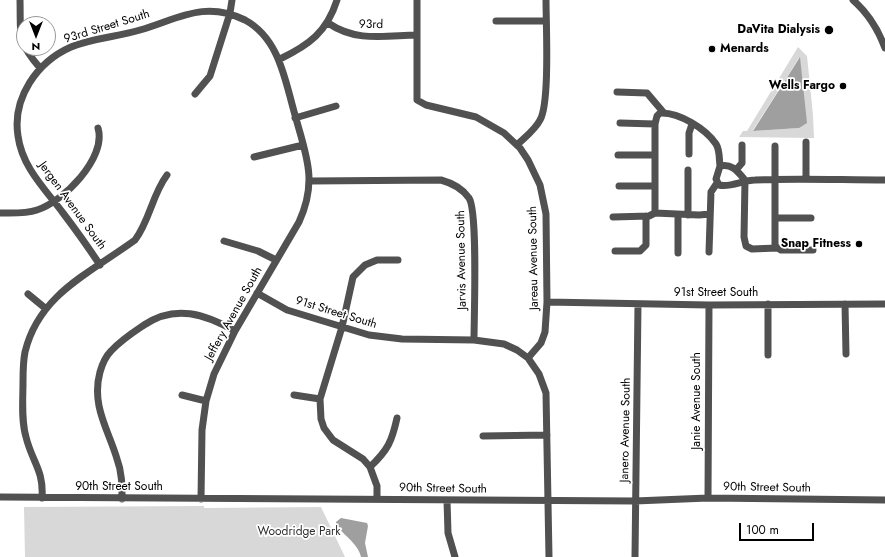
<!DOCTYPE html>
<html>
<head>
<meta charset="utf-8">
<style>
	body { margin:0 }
	#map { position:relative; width:885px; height:557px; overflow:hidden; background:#fff; font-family:Jost,sans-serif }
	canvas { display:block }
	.north { position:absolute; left:16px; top:16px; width:40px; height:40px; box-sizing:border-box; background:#fff; border:1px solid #999; border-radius:50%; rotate:180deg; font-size:11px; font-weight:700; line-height:16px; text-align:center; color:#000 }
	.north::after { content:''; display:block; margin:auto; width:14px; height:18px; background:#000; clip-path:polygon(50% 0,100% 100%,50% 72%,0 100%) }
	.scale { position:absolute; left:739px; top:523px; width:75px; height:18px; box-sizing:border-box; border:2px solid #000; border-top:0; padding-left:5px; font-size:12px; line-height:14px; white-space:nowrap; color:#000; -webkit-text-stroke:3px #fff; paint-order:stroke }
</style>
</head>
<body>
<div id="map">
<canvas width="885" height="557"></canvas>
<div class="north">N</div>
<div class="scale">100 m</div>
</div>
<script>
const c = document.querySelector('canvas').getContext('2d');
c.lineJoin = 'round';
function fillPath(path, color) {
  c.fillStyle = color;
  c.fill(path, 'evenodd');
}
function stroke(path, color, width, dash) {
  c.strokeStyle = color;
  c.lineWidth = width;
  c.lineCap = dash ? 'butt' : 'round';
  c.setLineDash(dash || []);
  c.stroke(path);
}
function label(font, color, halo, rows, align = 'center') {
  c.font = font + ' Jost,sans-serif';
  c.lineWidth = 3.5;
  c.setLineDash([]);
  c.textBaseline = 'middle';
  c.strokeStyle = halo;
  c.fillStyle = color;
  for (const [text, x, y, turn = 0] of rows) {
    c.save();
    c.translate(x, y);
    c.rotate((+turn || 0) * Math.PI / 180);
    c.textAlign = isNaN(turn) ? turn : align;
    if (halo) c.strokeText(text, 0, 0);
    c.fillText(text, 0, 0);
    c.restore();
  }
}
const green = new Path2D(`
	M798 47 807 56 813 115 814 138 739 137 743 131H747ZM799 58V128L754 131 753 130Z
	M204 506V508L321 507 345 557H25L24 507Z`);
const water = new Path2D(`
	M800 57 807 123 799 128 753 131Z
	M341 518 367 523 368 526 365 543 368 557H361C358 541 335 530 336 522Z`);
const minor = new Path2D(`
	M20 0C21 35 16 40 40 68
	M417 0V100L426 105 476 117 504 133 520 148 528 160 540 185 546 214 547 302 545 332 541 343 528 358
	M853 0C868 13 878 29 885 48
	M496 21H546
	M328 23C356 42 383 36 416 35
	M280 59C309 45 327 32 337 0
	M617 92 647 93 664 113
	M195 94 210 76 230 13 232 0
	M295 118 336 106
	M620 123 655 124
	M806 142V179
	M517 145C525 137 535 130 540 120 550 103 546 24 546 0
	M775 146V246L781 250H813
	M689 154V133L692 124
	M618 155H655
	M254 157 303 145
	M688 170V215
	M736 170 742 163V145
	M310 181 441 180C452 183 462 188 469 198 478 211 474 317 474 340
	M619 186H654
	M0 213C12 213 25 214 37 210 63 202 107 158 98 128
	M655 213V124L657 116 660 113C679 112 706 129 716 144 720 150 719 159 720 166
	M613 217 649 216 655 213 699 215 710 214
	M776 218H811
	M224 241 258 251 276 260
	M777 248 752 249 746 246 744 237 745 180C738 172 732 163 720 166L716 179 719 185C730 188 743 180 755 180 798 178 842 180 885 180
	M615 251H640L646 245V216
	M709 252 711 192 717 183
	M678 253V215
	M100 265C88 247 76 230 63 213 45 189 22 167 18 136 12 98 37 62 71 47 92 38 117 37 140 30 178 19 204 0 245 20 280 39 285 81 295 115 306 155 318 181 299 222L235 331 214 374 206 401 202 430 201 499
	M257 293 287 310 369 335 402 339 474 340 504 344 517 350 528 358 539 374 546 393 549 557
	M28 294 45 308
	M547 302 709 305 885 304
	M768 304V355
	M845 304 846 354
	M182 395 206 401
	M294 395 320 399
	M483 436 547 435
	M370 467C388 450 392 441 397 418
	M0 497 635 501 708 498 885 500
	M42 498C44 470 32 462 26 437 21 420 23 400 23 382 23 372 23 362 25 352 39 294 90 273 135 240 150 220 152 195 167 175
	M708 498 709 305
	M122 499C122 485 122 472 117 459 108 429 91 405 100 372 102 365 105 357 111 351 121 340 132 333 144 325 175 304 205 314 235 331
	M377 499V486L370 467 363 459 333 440 324 428 321 419 320 399 342 327 353 277 365 265 377 260H398
	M447 500 448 533 455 557
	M635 557 638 304`);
const markers = [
	[829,30,5,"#000"],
	[712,49,4,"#000"],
	[843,86,4,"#000"],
	[859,244,4,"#000"]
];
const streetNames = [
	["93rd",371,25,1],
	["93rd Street South",107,27,-17],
	["Jergen Avenue South",72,206,54],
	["Jareau Avenue South",534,258,-91],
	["Jarvis Avenue South",462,260,-91],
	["91st Street South",716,293],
	["91st Street South",336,313,17],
	["Jeffery Avenue South",234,314,-61],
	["Janie Avenue South",697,401,-90],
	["Janero Avenue South",626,430,-89],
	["90th Street South",119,487],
	["90th Street South",767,488,1],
	["90th Street South",443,489,1]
];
const poiNames = [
	["DaVita Dialysis",820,30],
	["Menards",720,49,"left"],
	["Wells Fargo",835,86],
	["Snap Fitness",851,244]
];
const parkNames = [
	["Woodridge Park",299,532]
];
fillPath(green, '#d8d8d8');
fillPath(water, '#9f9f9f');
stroke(minor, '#515151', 7);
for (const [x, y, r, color] of markers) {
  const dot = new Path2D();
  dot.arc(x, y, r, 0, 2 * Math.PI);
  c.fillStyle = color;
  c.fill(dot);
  stroke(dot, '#fff', 1.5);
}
label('12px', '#000', '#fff', streetNames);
label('bold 12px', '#000', '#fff', poiNames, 'right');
label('12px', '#2f2f2f', '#fff', parkNames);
</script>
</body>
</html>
